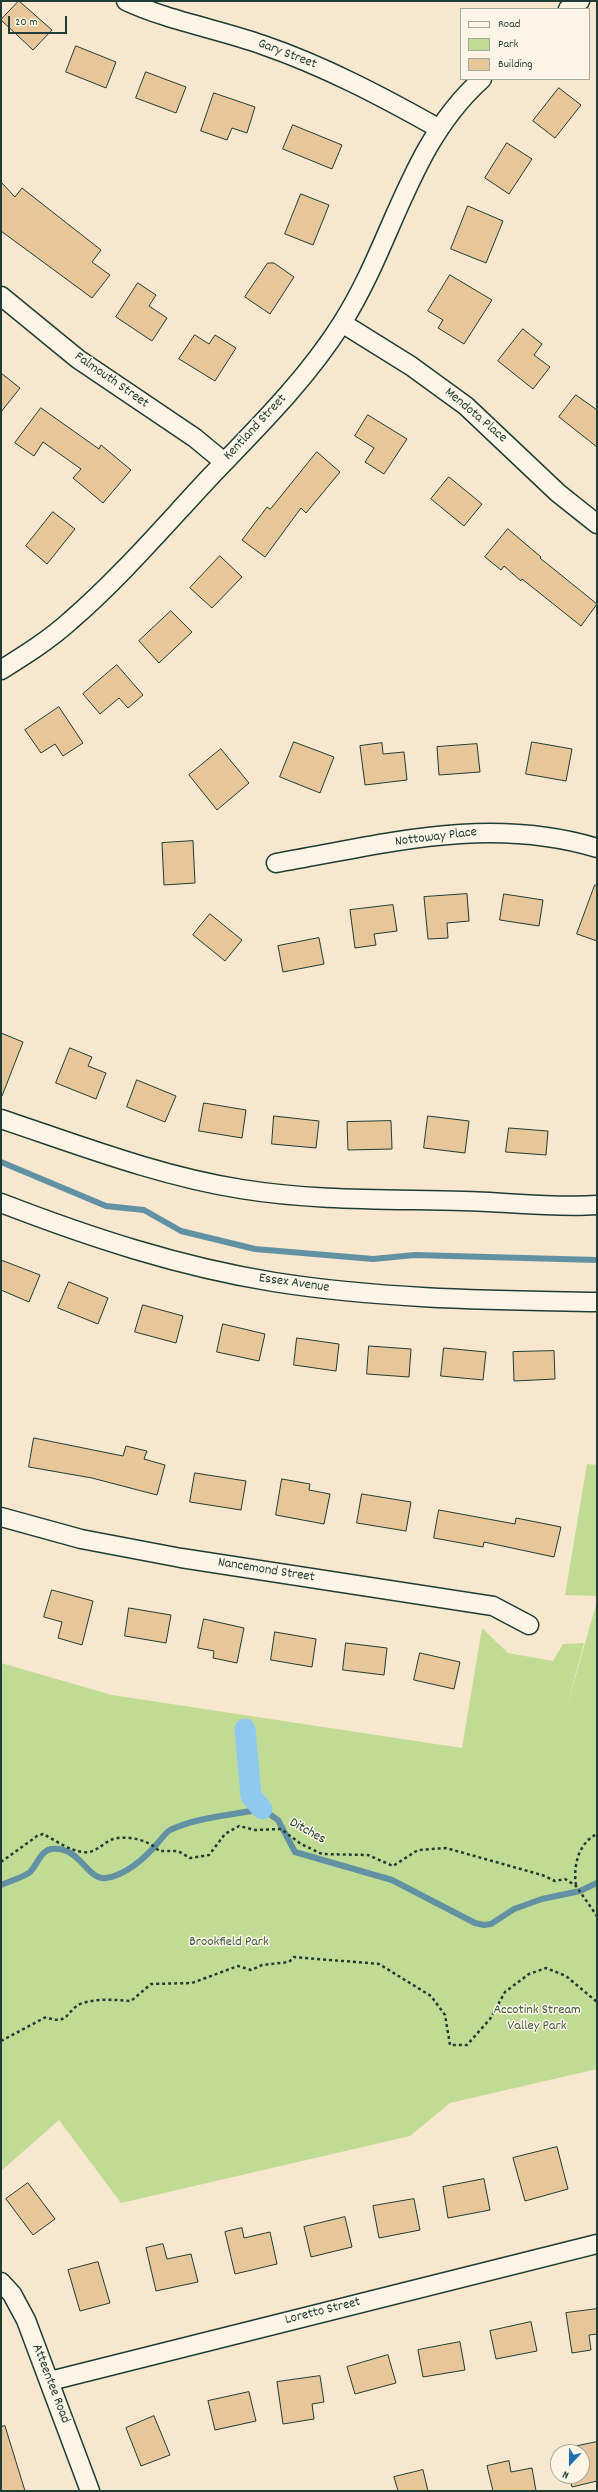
<!DOCTYPE html>
<html>
<head>
<meta charset="utf-8">
<style>
	body { margin:0 }
	#map { position:relative; width:598px; height:2492px; overflow:hidden; background:#f6e7ce; font-family:Dekko,sans-serif }
	canvas { display:block }
	.frame { position:absolute; inset:0; border:2px solid #1f3d34; pointer-events:none }
	.legend { position:absolute; left:460px; top:8px; width:130px; height:72px; box-sizing:border-box; background:#fcf5e5; border:1px solid #a4ab9e; margin:0; padding:5px 7px; list-style:none; font-size:12px; color:#1f3d34 }
	.legend li { display:flex; align-items:center; gap:8px; height:20px }
	.legend b { width:20px; border:1px solid #a4ab9e }
	.north { position:absolute; left:550px; top:2444px; width:40px; height:40px; box-sizing:border-box; background:#fcf5e5; border:1px solid #a4ab9e; border-radius:50%; rotate:202deg; font-size:11px; font-weight:700; line-height:16px; text-align:center; color:#1f3d34 }
	.north::after { content:''; display:block; margin:auto; width:14px; height:18px; background:#1f6fb2; clip-path:polygon(50% 0,100% 100%,50% 72%,0 100%) }
	.scale { position:absolute; left:8px; top:16px; width:59px; height:18px; box-sizing:border-box; border:2px solid #1f3d34; border-top:0; padding-left:5px; font-size:12px; line-height:14px; white-space:nowrap; color:#1f3d34; -webkit-text-stroke:3px #fcf5e5; paint-order:stroke }
</style>
</head>
<body>
<div id="map">
<canvas width="598" height="2492"></canvas>
<div class="frame"></div>
<ul class="legend">
<li><b style="height:5px;background:#fcf5e5"></b>Road</li>
<li><b style="height:11px;background:#c0dc94"></b>Park</li>
<li><b style="height:11px;background:#e7c699"></b>Building</li>
</ul>
<div class="north">N</div>
<div class="scale">20 m</div>
</div>
<script>
const c = document.querySelector('canvas').getContext('2d');
c.lineJoin = 'round';
function fillPath(path, color) {
  c.fillStyle = color;
  c.fill(path, 'evenodd');
}
function stroke(path, color, width, dash) {
  c.strokeStyle = color;
  c.lineWidth = width;
  c.lineCap = dash ? 'butt' : 'round';
  c.setLineDash(dash || []);
  c.stroke(path);
}
function label(font, color, halo, rows, align = 'center') {
  c.font = font + ' Dekko,sans-serif';
  c.lineWidth = 3;
  c.setLineDash([]);
  c.textBaseline = 'middle';
  c.strokeStyle = halo;
  c.fillStyle = color;
  for (const [text, x, y, turn = 0] of rows) {
    c.save();
    c.translate(x, y);
    c.rotate((+turn || 0) * Math.PI / 180);
    c.textAlign = isNaN(turn) ? turn : align;
    if (halo) c.strokeText(text, 0, 0);
    c.fillText(text, 0, 0);
    c.restore();
  }
}
const green = new Path2D(`
	M587 1464 597 1465V1596L565 1595Z
	M597 1601V2069L450 2103 410 2136 121 2203 59 2120 1 2171V1663L112 1695 462 1748 482 1628 508 1653 553 1661 563 1644 584 1643 566 1710Z`);
const stream = new Path2D(`
	M1 1162 106 1206 144 1210 181 1231 255 1249 373 1259 415 1255 597 1260
	M1 1885C10 1881 21 1878 29 1873 37 1866 40 1851 51 1849 80 1845 87 1881 106 1878 124 1876 144 1859 156 1845 160 1841 165 1833 170 1830 198 1817 232 1815 262 1809L278 1820 295 1852 392 1880 475 1923 484 1925 491 1924 514 1909 542 1899 580 1891 597 1883`);
const canal = new Path2D(`
	M245 1729 251 1796 262 1809`);
const building = new Path2D(`
	M19 1 52 30 33 50 1 20Z
	M76 46 116 62 106 88 66 72Z
	M146 72 186 87 176 113 136 98Z
	M559 88 581 105 555 138 533 121Z
	M214 93 255 107 247 133 232 128 227 140 201 131Z
	M293 125 342 145 332 169 283 149Z
	M507 143 532 159 509 194 485 178Z
	M1 182 15 197 22 188 101 250 92 262 110 275 92 298 1 231Z
	M301 194 329 205 313 245 285 234Z
	M468 206 503 221 486 263 451 249Z
	M268 263H274L294 277 270 314 245 297Z
	M450 275 492 300 464 344 438 328 443 320 428 311Z
	M138 283 156 295 149 306 167 318 152 341 116 317Z
	M523 329 542 344 534 355 550 367 533 389 498 361Z
	M195 335 209 344 215 335 236 348 215 381 179 359Z
	M1 373 20 388 1 412Z
	M576 395 597 410V447L559 417Z
	M41 408 99 449 101 445 131 470 103 503 73 478 81 469 43 442 34 456 15 443Z
	M368 415 407 439 384 474 365 462 374 448 355 436Z
	M317 452 340 472 306 513 301 508 265 557 242 540 267 507 270 509Z
	M449 477 482 504 464 526 431 499Z
	M53 512 75 529 47 564 26 546Z
	M508 529 541 557 540 558 597 604 581 626 522 579 521 581 504 566 501 570 485 557Z
	M220 556 242 577 212 608 190 588Z
	M171 611 192 632 159 663 139 641Z
	M117 665 143 695 128 708 119 698 100 714 83 694Z
	M59 707 83 743 63 756 55 744 41 753 25 730Z
	M294 742 334 757 320 793 280 777Z
	M532 742 572 749 566 781 526 774Z
	M382 743 383 754 404 752 407 780 365 785 360 746Z
	M477 744 480 772 439 775 437 747Z
	M221 749 249 783 217 810 189 775Z
	M193 841 195 883 164 885 162 843Z
	M595 885H597V941L577 934Z
	M467 894 469 921 447 923 448 938 428 939 424 897Z
	M504 894 543 900 539 926 500 920Z
	M393 905 397 931 374 934 376 945 355 948 350 910Z
	M210 914 242 940 225 961 193 935Z
	M319 938 324 964 283 972 278 946Z
	M1 1033 23 1042 2 1096H1Z
	M70 1048 92 1057 88 1066 106 1073 96 1099 56 1083Z
	M137 1080 176 1096 165 1122 127 1107Z
	M204 1103 246 1110 242 1138 199 1131Z
	M274 1116 319 1121 316 1148 272 1144Z
	M428 1116 469 1121 465 1153 424 1148Z
	M391 1121 392 1149 348 1150 347 1122Z
	M509 1128 548 1131 546 1155 506 1152Z
	M1 1260 40 1275 29 1302 1 1290Z
	M69 1282 108 1298 98 1324 58 1308Z
	M143 1305 183 1316 176 1343 135 1332Z
	M223 1324 265 1334 259 1361 217 1352Z
	M297 1338 339 1344 336 1371 294 1365Z
	M369 1346 411 1349 409 1377 367 1374Z
	M444 1348 486 1352 483 1380 441 1376Z
	M554 1351 555 1379 514 1381 513 1352Z
	M34 1438 123 1456 126 1446 147 1451 144 1459 165 1465 157 1495 92 1478 29 1467Z
	M195 1473 246 1481 241 1510 190 1502Z
	M282 1479 310 1484 309 1490 330 1494 324 1524 276 1515Z
	M362 1494 411 1502 406 1531 357 1523Z
	M439 1510 515 1524 516 1518 561 1527 554 1557 484 1542 483 1547 434 1538Z
	M52 1590 93 1601 82 1645 58 1638 62 1622 44 1617Z
	M129 1608 171 1615 166 1643 125 1636Z
	M204 1619 244 1628 237 1663 213 1658 214 1651 198 1648Z
	M275 1632 316 1639 312 1667 271 1660Z
	M346 1643 387 1648 384 1675 343 1670Z
	M420 1653 460 1662 454 1689 414 1680Z
	M557 2147 568 2189 525 2201 513 2158Z
	M484 2179 490 2210 448 2218 443 2187Z
	M28 2183 55 2219 33 2235 6 2199Z
	M414 2199 420 2230 379 2238 373 2206Z
	M345 2217 352 2247 311 2257 304 2227Z
	M242 2228 244 2238 270 2232 277 2264 235 2274 225 2232Z
	M163 2244 167 2259 191 2254 198 2282 156 2291 146 2248Z
	M98 2262 110 2303 80 2311 68 2270Z
	M597 2309V2334L589 2335 591 2350 572 2353 566 2313Z
	M531 2322 537 2351 496 2359 490 2331Z
	M460 2342 465 2370 423 2377 418 2350Z
	M388 2355 396 2383 355 2394 347 2367Z
	M320 2376 324 2402 312 2404 314 2419 283 2424 277 2382Z
	M249 2392 256 2421 215 2430 208 2401Z
	M154 2416 170 2455 141 2466 126 2428Z
	M5 2426 25 2491H1V2427Z
	M597 2442V2481L572 2487 569 2476H582V2452H564L563 2449Z
	M509 2461 511 2472 532 2468 536 2491H493L487 2466Z
	M423 2470 428 2491H398L394 2477Z`);
const path = new Path2D(`
	M1 1862 37 1836 43 1834C55 1840 70 1851 83 1852 96 1854 102 1843 113 1839 128 1835 149 1840 159 1851H178L190 1858 209 1855 225 1834 239 1826 255 1830 281 1829 301 1844 322 1854 368 1855 393 1866 418 1850 446 1848 542 1875 555 1881 565 1879 576 1886 597 1916
	M576 1885C573 1867 578 1843 597 1834
	M1 2041 46 2017C70 2027 66 2008 83 2003 99 1998 115 2000 131 2001L151 1984 192 1983 238 1966 251 1970 262 1965 289 1962 294 1957 379 1964 431 1996 445 2015 450 2045H467L490 2019 505 1992 529 1974 546 1968 566 1976 597 2002`);
const minor = new Path2D(`
	M126 1C169 21 218 29 263 45 324 66 381 96 438 128
	M568 9 580 1
	M1 296 78 359 195 438 224 462
	M342 323 411 366 466 406 558 493 597 524
	M1 670C25 655 49 640 70 621 121 577 165 525 211 476 257 428 306 380 342 323 393 243 409 144 482 79
	M276 863C385 844 488 815 597 848
	M1 1119C79 1145 159 1176 241 1189 315 1201 388 1199 463 1201 508 1202 552 1208 597 1205
	M1 1203C89 1237 180 1267 274 1282 381 1299 489 1300 597 1302
	M1 1517 81 1539 181 1558 493 1606 529 1625
	M1 2282 12 2294 26 2320 90 2491
	M50 2381 597 2244`);
const streetNames = [
	["Gary Street",287,55,21],
	["Falmouth Street",111,381,35],
	["Mendota Place",475,416,40],
	["Kentland Street",256,428,-47],
	["Nottoway Place",436,838,-7],
	["Essex Avenue",294,1284,8],
	["Nancemond Street",266,1571,9],
	["Ditches",307,1832,29],
	["Loretto Street",323,2312,-14],
	["Atteentee Road",50,2384,69]
];
const parkNames = [
	["Brookfield Park",229,1943],
	["Accotink Stream",537,2011],
	["Valley Park",537,2027]
];
fillPath(green, '#c0dc94');
stroke(stream, '#6391a4', 6);
stroke(canal, '#90c9ef', 21);
fillPath(building, '#e7c699');
stroke(building, '#1f3d34', 1);
stroke(minor, '#1f3d34', 21);
stroke(path, '#1f3d34', 2.5, [3, 3]);
stroke(minor, '#fcf5e5', 18);
label('14px', '#1f3d34', '#fcf5e5', streetNames);
label('14px', '#3f5d47', '#fcf5e5', parkNames);
</script>
</body>
</html>
